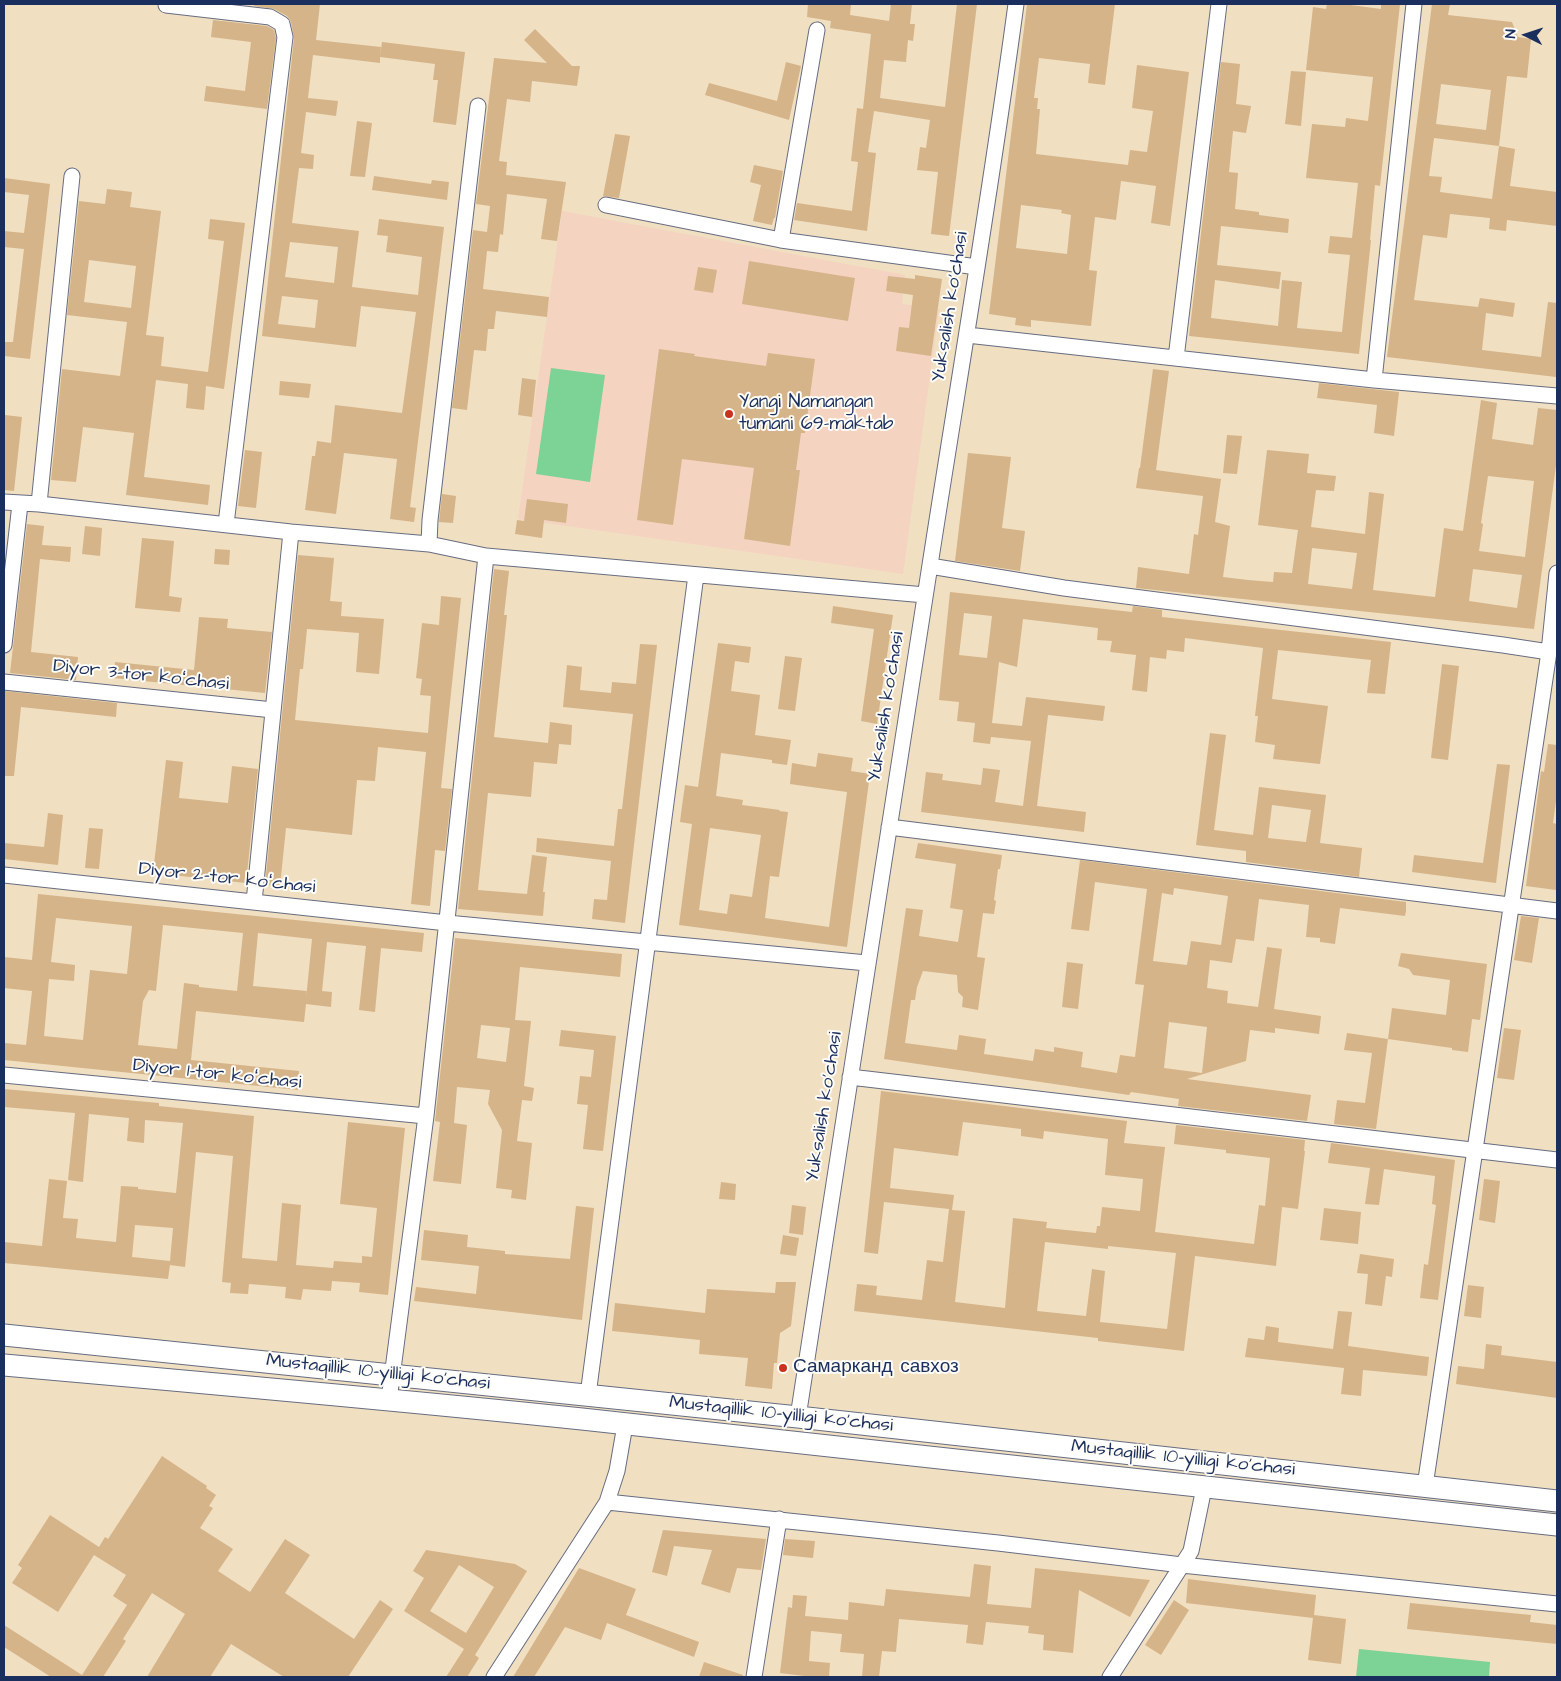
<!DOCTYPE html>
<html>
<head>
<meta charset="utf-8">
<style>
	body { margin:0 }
	#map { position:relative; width:1561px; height:1681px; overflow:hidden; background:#f1dfc1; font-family:"Architects Daughter",sans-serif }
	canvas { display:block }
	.frame { position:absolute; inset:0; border:5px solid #1b2f5e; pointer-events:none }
	.north { position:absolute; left:1501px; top:10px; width:50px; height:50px; -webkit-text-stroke:4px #fdfcf7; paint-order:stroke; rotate:274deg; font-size:14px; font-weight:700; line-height:20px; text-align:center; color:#1b2f5e }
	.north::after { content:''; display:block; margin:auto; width:18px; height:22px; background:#1b2f5e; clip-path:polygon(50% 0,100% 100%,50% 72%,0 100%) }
</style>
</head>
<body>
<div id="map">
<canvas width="1561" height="1681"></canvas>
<div class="frame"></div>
<div class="north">N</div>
</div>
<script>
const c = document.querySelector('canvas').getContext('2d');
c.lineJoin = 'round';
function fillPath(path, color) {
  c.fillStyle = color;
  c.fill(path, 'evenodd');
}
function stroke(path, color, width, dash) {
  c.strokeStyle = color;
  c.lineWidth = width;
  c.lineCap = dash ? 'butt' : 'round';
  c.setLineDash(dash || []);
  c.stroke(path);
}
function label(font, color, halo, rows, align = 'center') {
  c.font = font + ' "Architects Daughter",sans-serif';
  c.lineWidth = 4;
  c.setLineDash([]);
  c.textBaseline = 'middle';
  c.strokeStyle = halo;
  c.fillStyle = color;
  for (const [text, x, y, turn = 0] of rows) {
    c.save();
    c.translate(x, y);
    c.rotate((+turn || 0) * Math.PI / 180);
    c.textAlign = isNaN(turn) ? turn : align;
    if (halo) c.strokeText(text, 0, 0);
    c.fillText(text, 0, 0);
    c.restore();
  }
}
const built = new Path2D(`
	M562 211 905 275 902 304 939 309 903 574 518 519Z`);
const green = new Path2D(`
	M551 368 605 375 590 482 536 474Z
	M1359 1649 1490 1662 1489 1677H1356Z`);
const building = new Path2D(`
	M255 4H320L316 40 381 47 380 57 382 42 465 52 456 125 433 122 438 80H433L435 64 380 57V63L313 55 308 98 338 101 336 116 306 112 301 153 314 155 313 169 299 168 292 223 359 231 352 287 418 295 422 257 386 252 388 236 377 235 379 219 444 227 410 507 416 508 414 522 390 519 397 459 344 453 336 514 305 510 312 456H315L317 441 331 443 335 405 402 413 416 312 361 306 356 347 262 336 294 38 291 22 287 16 274 9 254 6ZM290 242 338 247 334 283 285 277ZM282 296 318 300 315 328 278 324Z
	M808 4H851L850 15 889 21 891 4H912L910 24H915L913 41 908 40 906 62 884 60 880 98 945 107 957 4H977L949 236 931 234 938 172 917 170 920 147 926 148 930 120 874 111 868 152 876 153 867 231 794 220 797 203 852 211 858 162 851 161 857 108 863 109 871 34 830 28 831 21 807 17Z
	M1027 4H1115L1105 85 1088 83 1090 64 1039 58 1034 98H1038L1037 109H1040L1036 154 1128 165 1130 150 1147 152 1153 111 1132 108 1137 65 1189 72 1170 226 1151 223 1156 186 1121 181 1116 220 1095 217 1089 270 1097 271 1091 326 1031 320V327L1015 325 1016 318 989 314ZM1021 205 1062 210 1061 213 1071 215 1067 254 1016 248Z
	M1327 4H1343L1381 9V4H1400L1380 186 1375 185 1370 240H1371L1359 354 1189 336 1221 62 1240 64 1236 104 1251 106 1246 133 1233 131 1229 172 1238 173 1235 209 1259 212V215L1289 219 1288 233 1221 226 1217 265 1281 272 1279 289 1215 280 1211 318 1278 326 1282 280 1302 282 1297 328 1342 332 1350 255 1328 253 1330 236 1352 238 1358 183 1306 178 1312 124 1345 127 1346 118 1368 121 1373 77 1306 70 1313 7 1326 9Z
	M1432 4H1450L1448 15 1512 22 1518 37 1531 39 1527 78 1507 76 1499 146 1515 149 1510 186 1557 192V226L1507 220 1506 231 1489 229 1490 218 1450 214 1447 238 1423 235 1414 300 1478 307 1480 298 1515 303 1513 317 1486 313 1482 350 1541 357 1548 302 1557 303 1556 377 1387 357ZM1441 84 1491 90 1486 130 1436 124ZM1434 138 1499 146 1492 199 1440 192 1442 177 1429 176Z
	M213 20 267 26 274 30 276 38 267 109 204 101 206 86 245 91 251 42 211 37Z
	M535 29 572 66H580L577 86 532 81 530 102 507 99 499 161 507 162 506 175 566 182 557 241 541 239 547 199 507 194 503 235 500 234 498 252 487 251 483 289 549 297 547 317 496 311 494 329H488L486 351 474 350 467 410 452 408 473 230 487 232 490 206 476 204 494 58 547 63 524 40Z
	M786 62 801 66 789 120 705 95 709 83 777 101Z
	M1291 71 1306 72 1301 126 1285 124Z
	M357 121 372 123 365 177 350 176Z
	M615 134 630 136 619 198 603 196Z
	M754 165 783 171 775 218H774L772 225 753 221 761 185 750 182Z
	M374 176 431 184 432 180 449 182 447 200 372 190Z
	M4 178 50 184 30 359 4 356V342H13L24 249 4 247V231L24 233 29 195 4 192Z
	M107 189 132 192 130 207 161 211 146 335 164 337 161 366 208 372 224 241 208 239 210 219 245 223 224 389 206 386 204 410 186 408 188 384 156 380 144 477 210 485 208 505 126 495 134 433 83 427 76 482 51 480 62 369 120 376 127 322 67 315 79 201 105 204ZM89 260 136 266 131 308 84 302Z
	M749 261 855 278 848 321 742 304Z
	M698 267 717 270 713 293 694 290Z
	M915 275 942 279 931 356 896 351 899 327 909 328 913 295 886 291 888 276 915 279Z
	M659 349 695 354 694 356 766 366 768 353 815 359 805 433H801L796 470H800L790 546 744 539 754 468 682 459 673 525 637 520Z
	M1153 369 1169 371 1156 470 1221 479 1215 522 1230 526 1223 577 1248 580 1273 582 1274 572 1292 573 1298 530 1258 525 1267 450 1309 454 1307 473 1336 476 1334 491 1316 490 1311 527 1365 534 1369 492 1384 494 1373 590 1435 597 1444 528 1463 531 1481 400 1497 403 1492 439 1533 445 1538 408 1557 410V458L1534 629 1136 588 1138 567 1189 574 1194 534 1198 535 1203 496 1136 488 1139 468H1140ZM1488 476 1534 481 1525 557 1479 551 1483 524 1481 523ZM1312 548 1357 553 1352 589 1308 584ZM1473 569 1522 575 1517 608 1469 601Z
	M522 378 536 380 532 417 518 415Z
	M280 381 311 384 309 398 279 395Z
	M1319 383 1399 392 1394 436 1374 433 1377 405 1317 398Z
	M5 415 22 417 14 491 4 490V430Z
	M1227 435 1242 436 1237 474 1223 473Z
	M245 450 262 452 256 508 238 506Z
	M968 453 1011 457 1002 528 1025 531 1020 571 955 561Z
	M442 494 456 496 453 523 439 522Z
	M527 499 568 504 566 523 544 520 542 538 515 534 517 520 524 521Z
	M27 524 44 526 42 545 71 547 70 562 40 559 31 652 78 657 76 680 10 673Z
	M85 526 102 528 100 556 82 554Z
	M142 538 174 541 169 596 182 598 180 612 135 608Z
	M215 549 230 550 229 565 214 564Z
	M298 555 334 558 330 601 342 602 341 616 384 619 379 674 356 672 359 633 307 629 303 669H300L295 720 428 733 431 696 420 695 422 679 416 678 422 623 439 625 441 596 461 598 441 788 452 789 445 851 435 850 430 906 411 904 426 752 378 747 375 781 357 780 352 835 286 828 280 886 265 885Z
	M494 569 509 571 504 615H507L494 737 548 743 550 722 572 725 571 745 559 744 557 764 534 762 531 797 488 793 478 890 527 894 532 855 547 857 543 892H545L543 916 458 909Z
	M950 592 1132 612 1133 606 1162 610V617L1391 642 1385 694 1367 693 1371 660 1278 650 1272 699 1328 706 1320 764 1273 759 1275 745 1255 742 1258 716H1255L1263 648 1185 638 1184 652 1167 650 1166 659 1150 657 1147 692 1132 690 1136 655 1110 652 1112 641 1097 640 1098 628 1023 619 1017 667 999 662 992 723 1022 726 1026 697 1105 706 1103 721 1048 715 1037 806 1086 812 1084 832 921 812 926 772 943 774 942 780 981 785 983 768 1000 770 995 802 1023 806 1031 741 991 737 990 744 973 742 975 723 957 721 959 702 939 700ZM964 613 992 616 987 658 959 655Z
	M833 606 893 615 877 724 861 721 874 629 831 623Z
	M199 617 228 619 227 628 272 632 265 693 113 678 115 662 194 670Z
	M718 643 751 647 749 663 735 661 731 691 760 695 755 735 791 740 787 765 772 763V760L721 753 716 796 743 800 742 805 780 810 779 811 788 812 779 877 770 876 765 918 829 927 847 792 790 784 792 763 816 767 818 753 853 758 851 771 870 774 847 947 679 925 692 824 680 822 682 806 685 785 698 787ZM710 828 761 835 752 897 730 894 727 914 699 910Z
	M640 644 657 645 625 923 592 919 594 899 607 900 611 861 536 852 537 838 614 846 618 809H622L633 714 563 707 567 665 582 667 580 690 611 693 612 682 636 684Z
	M785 656 802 658 795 711 778 709Z
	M1442 664 1459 666 1448 760 1431 758Z
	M5 691 117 703 116 717 21 707 14 776H4Z
	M1210 733 1226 735 1214 830 1253 835 1259 787 1326 795 1320 843 1362 848 1359 877 1246 862V851L1196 845ZM1272 805 1311 810 1306 842 1268 838Z
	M1548 744 1557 745V794L1553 823 1557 824V879L1556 890 1526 886 1541 771 1544 772Z
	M166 760 183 762 179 798 228 803 232 766 258 769 246 883 153 873Z
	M1497 764 1510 765 1496 883 1412 872 1414 855 1483 863Z
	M48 813 63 815 58 865 4 859V843L44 847Z
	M89 828 103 829 99 869 85 868Z
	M918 843 1002 855 1000 869H998L994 900 996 901 994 914 983 913 977 957 985 958 978 1010 962 1007 963 997 958 992 957 975 923 971 917 987 915 1000H911L905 1043 957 1050 959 1035 986 1039 984 1054 1033 1061 1035 1049 1054 1052V1047L1083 1052 1081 1067 1117 1073 1120 1055 1135 1057 1144 985 1135 984 1147 889 1095 882 1089 931 1071 929 1080 860 1406 902V911L1405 916 1340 908 1335 944 1320 942V938L1306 937 1309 905 1259 899 1254 941 1236 939 1232 963 1210 960 1207 988 1228 991 1227 1003 1258 1007 1267 947 1282 949 1274 1009 1321 1016 1319 1034 1275 1028V1033L1250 1030 1246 1061 1187 1079 1311 1095 1307 1121 1178 1106 1179 1099 1131 1092 1129 1095 884 1059 906 908 923 910 919 936 958 942 963 910 950 908 956 864 915 858ZM1174 888 1228 896 1221 945 1191 941 1187 965 1153 961 1162 893 1173 895ZM1169 1022 1207 1027 1202 1073 1164 1068Z
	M38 894 424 933 422 952 381 948 375 1012 359 1010 366 946 327 942 322 991 332 992 331 1007 306 1004 304 1022 196 1011 191 1060 299 1071 298 1090 4 1060V1043L26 1045 32 991 4 988V957L32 960ZM56 918 132 926 127 974 90 970 83 1040 44 1036 49 979 74 981 75 965 51 962ZM163 925 243 933 237 991 199 987V985L184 983 177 1049 138 1045 143 1001 149 990 156 991ZM258 933 312 939 306 999 307 991 253 986Z
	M1521 916 1539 918 1532 963 1514 960Z
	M455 938 622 954 620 977 520 967 515 1020 531 1021 524 1086 534 1088 532 1101 522 1100 517 1141 532 1143 526 1200 511 1198 512 1190 496 1188 502 1130 488 1104 490 1090 457 1087 454 1123 467 1125 461 1184 433 1181 440 1122 435 1121ZM481 1025 510 1028 506 1062 477 1058Z
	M1401 953 1487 964 1480 1020 1472 1019 1468 1052 1452 1050V1048L1388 1039 1392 1008 1446 1015 1450 980 1413 975 1409 969 1398 966Z
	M1067 962 1083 964 1078 1009 1062 1007Z
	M1504 1028 1521 1030 1514 1080 1497 1078Z
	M561 1030 616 1036 603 1151 583 1149 588 1105 577 1104 580 1076 591 1077 594 1050 559 1046Z
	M1347 1033 1388 1039 1376 1129 1334 1124 1337 1100 1365 1103 1372 1053 1344 1050Z
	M4 1089 159 1103V1106L254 1116 242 1258 277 1261 282 1203 301 1205 296 1265 333 1268 334 1261 362 1263V1256L372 1257 377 1208 340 1204 348 1122 405 1128 388 1295 359 1292 360 1283 332 1281 331 1291 303 1289 301 1300 285 1298 286 1287 249 1284 248 1294 230 1293 231 1283 222 1282 233 1156 196 1152 185 1267 170 1265 168 1279 4 1263V1242L42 1246 49 1179 67 1181 63 1218 78 1219 76 1238 116 1242 121 1186 138 1187V1189L176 1193 183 1123 145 1120 144 1143 127 1141 129 1118 89 1114 83 1182 68 1180 75 1113 4 1107ZM135 1225 173 1228 170 1261 132 1257Z
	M881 1091 1127 1121 1124 1143 1165 1147 1155 1232 1254 1244 1259 1205 1265 1206 1270 1158 1226 1153V1150L1174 1144 1176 1125 1305 1140 1304 1151H1305L1298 1209 1282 1207 1276 1266 1195 1256 1184 1351 1098 1341V1338L854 1311 857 1284 877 1286 876 1295 922 1300 927 1260 943 1262 949 1209 884 1202 878 1254 864 1252ZM963 1122 1021 1129V1136L1043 1139 1044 1131 1108 1139 1105 1175 1143 1179 1140 1211 1102 1207 1100 1226H1097L1096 1233 1046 1228 1047 1222 1013 1218 1005 1308 955 1302 965 1211 952 1210 954 1195 890 1188 894 1148 958 1156ZM1045 1242 1108 1249V1246L1176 1253 1167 1329 1100 1322 1105 1271 1092 1269 1086 1316 1037 1311Z
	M1331 1143 1455 1160 1438 1300 1420 1298 1424 1264 1428 1265 1436 1205 1432 1204 1435 1176 1384 1169 1379 1205 1365 1204 1370 1168 1328 1163Z
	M1484 1179 1500 1181 1495 1223 1479 1220Z
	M721 1182 736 1184 735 1200 719 1199Z
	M792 1205 806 1207 803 1235 789 1233Z
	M576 1206 594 1208 582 1320 414 1301 416 1287 476 1294 479 1266 421 1260 424 1230 468 1235 467 1247 505 1251V1254L570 1259Z
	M1324 1208 1361 1212 1358 1244 1320 1240Z
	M783 1235 799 1238 796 1256 780 1254Z
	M1360 1254 1394 1259 1392 1277 1386 1276 1382 1306 1365 1304 1368 1274 1357 1273Z
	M776 1282H796L791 1326 780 1333 777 1363H774L772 1389 745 1386 748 1358 699 1354 700 1340 612 1331 615 1303 705 1313 707 1289 775 1293Z
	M1468 1285 1484 1287 1481 1318 1464 1316Z
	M1338 1311 1352 1312 1348 1346 1429 1357 1427 1376 1363 1370 1361 1396 1341 1394 1344 1368 1245 1357 1248 1338 1264 1340 1266 1326 1279 1328 1278 1342 1333 1349Z
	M1486 1344 1502 1346 1501 1355 1557 1362V1398L1456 1384 1458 1366 1484 1369Z
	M162 1456 207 1486 206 1488 216 1495 209 1506 213 1508 200 1528 233 1549 218 1571 250 1592 285 1539 310 1555 285 1593 354 1639 380 1600 393 1609 348 1677H284L231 1644 210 1677H147L185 1614 152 1593 123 1639 126 1641 103 1677H51L4 1647V1625L82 1675 127 1605 113 1596 126 1575 94 1555 58 1612 12 1583 22 1568 18 1565 50 1515 99 1547 105 1537 108 1539Z
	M663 1530 766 1539 761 1570 737 1568 730 1593 701 1584 712 1550 674 1546 667 1576 652 1572Z
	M785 1539 815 1541 813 1558 783 1555Z
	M426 1550 515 1564 527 1571 475 1655 479 1658 467 1677H446L464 1649 404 1611 424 1578 413 1571ZM459 1565 494 1587 466 1633 430 1611Z
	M974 1564 991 1566 987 1604 1031 1608 1035 1568 1150 1580 1130 1617 1079 1590 1073 1653 1043 1650 1044 1635 1028 1633 1029 1626 986 1622 983 1645 966 1643 968 1625 899 1619 896 1652 882 1651 879 1677H862L864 1654 840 1652 842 1634 811 1631 809 1661 830 1663 829 1677H813L780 1673 788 1607 792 1608 793 1595 807 1596 805 1616 848 1620 849 1602 884 1606 886 1589 970 1597Z
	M579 1568 636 1589 626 1615 699 1642 694 1657 607 1623 601 1640 565 1627 534 1677H513Z
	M1188 1579 1316 1595 1314 1615 1346 1619 1341 1664 1308 1660 1313 1618 1186 1603Z
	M1174 1600 1189 1610 1161 1655 1145 1645Z
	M1410 1603 1531 1615 1530 1622 1557 1625V1644L1407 1629Z
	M704 1662 743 1675 742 1677H699Z`);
const minor = new Path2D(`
	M166 5 270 17 282 24 285 37 226 524
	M817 30 781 240 977 267
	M606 205 781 240
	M967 335 1374 380 1557 396
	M1176 358 1219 4
	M1374 380 1414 4
	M4 502 39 504 291 532 429 544
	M39 504 72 176
	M486 556 925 595
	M930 566 1064 588 1503 645 1549 652
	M4 645 20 504
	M4 682 273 710
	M889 827 1557 911
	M4 875 447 923 867 963
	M254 902 291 532
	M4 1075 426 1116
	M850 1077 1557 1160
	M588 1395 696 575
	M389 1400 426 1116 486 556 429 544 430 520 478 106
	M798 1417C842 1133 885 849 930 565 959 378 991 191 1016 4
	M1425 1486 1549 652 1557 573
	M607 1502 998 1543 1182 1565 1557 1604
	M494 1677 607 1502 617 1471 625 1425
	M754 1677 779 1519
	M1110 1677 1191 1551 1204 1488`);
const secondary = new Path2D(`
	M4 1335 798 1417 1557 1501
	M4 1365C197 1382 389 1399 582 1419 907 1454 1232 1491 1557 1525`);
const markers = [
	[729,414,5,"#c8321e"],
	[783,1368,5,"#c8321e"]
];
const streetNames = [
	["Yuksalish ko'chasi",951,307,-81],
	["Diyor 3-tor koʻchasi",141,676,6],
	["Yuksalish ko'chasi",887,707,-81],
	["Diyor 2-tor koʻchasi",227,879,6],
	["Diyor 1-tor koʻchasi",217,1075,6],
	["Yuksalish ko'chasi",825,1107,-81],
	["Mustaqillik 10-yilligi ko'chasi",378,1373,6],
	["Mustaqillik 10-yilligi ko'chasi",781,1415,6],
	["Mustaqillik 10-yilligi ko'chasi",1183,1459,6]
];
const poiNames = [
	["Yangi Namangan",739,403],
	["tumani 69-maktab",739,425],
	["Самарканд савхоз",793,1368]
];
fillPath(built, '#f4d3c0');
fillPath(green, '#7dd295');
fillPath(building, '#d5b489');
stroke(minor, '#666d81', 17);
stroke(secondary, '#666d81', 23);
stroke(minor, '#fff', 15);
stroke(secondary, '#fff', 21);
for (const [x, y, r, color] of markers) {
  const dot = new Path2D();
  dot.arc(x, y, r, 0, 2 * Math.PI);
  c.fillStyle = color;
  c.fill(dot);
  stroke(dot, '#fdfcf7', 2);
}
label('19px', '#1b2f5e', '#fdfcf7', streetNames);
label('19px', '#1b2f5e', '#fdfcf7', poiNames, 'left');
</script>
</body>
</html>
